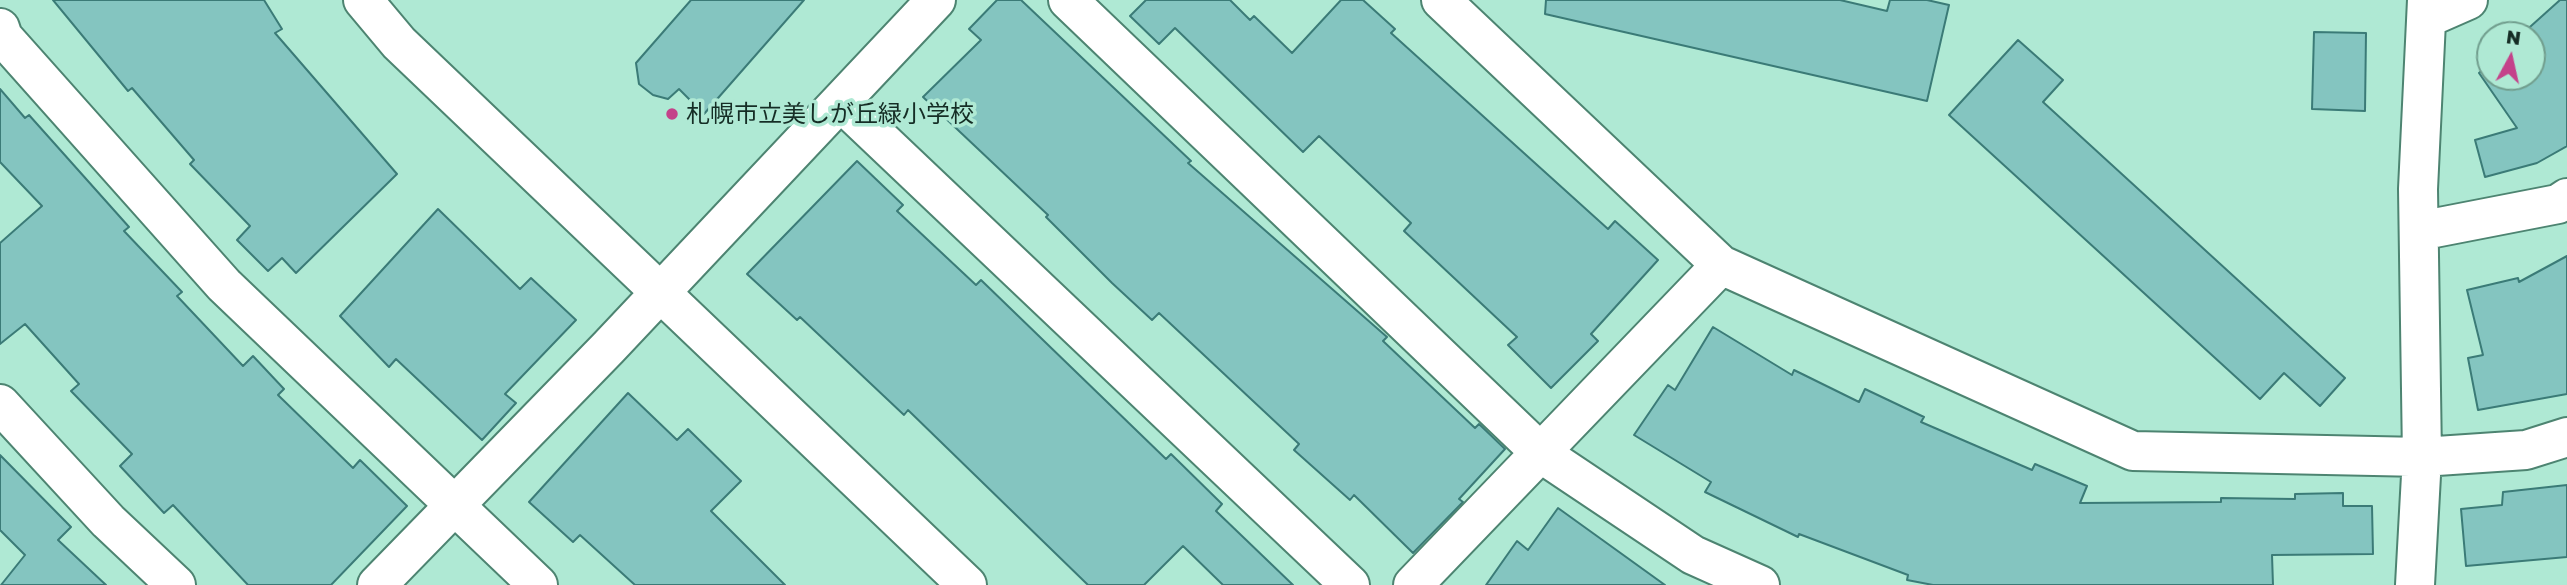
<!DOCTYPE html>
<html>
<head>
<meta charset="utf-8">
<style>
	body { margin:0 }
	#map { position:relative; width:2567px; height:585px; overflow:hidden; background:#afe9d4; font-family:"Golos Text",sans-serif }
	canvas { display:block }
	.north { position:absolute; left:2476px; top:21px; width:70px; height:70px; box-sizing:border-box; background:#afe9d4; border:2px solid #719e8e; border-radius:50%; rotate:8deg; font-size:19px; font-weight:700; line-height:28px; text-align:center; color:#152d25 }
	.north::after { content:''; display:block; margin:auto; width:24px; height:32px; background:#c4428a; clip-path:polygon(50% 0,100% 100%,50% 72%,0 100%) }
</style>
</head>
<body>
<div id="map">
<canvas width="2567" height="585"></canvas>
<div class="north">N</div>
</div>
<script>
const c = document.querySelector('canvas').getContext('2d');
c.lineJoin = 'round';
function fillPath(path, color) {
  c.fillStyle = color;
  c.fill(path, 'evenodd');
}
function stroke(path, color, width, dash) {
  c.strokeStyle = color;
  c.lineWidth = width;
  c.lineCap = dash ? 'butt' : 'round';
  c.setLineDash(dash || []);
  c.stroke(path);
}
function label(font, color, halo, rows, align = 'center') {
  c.font = font + ' "Golos Text","Noto Sans JP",sans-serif';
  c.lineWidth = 7;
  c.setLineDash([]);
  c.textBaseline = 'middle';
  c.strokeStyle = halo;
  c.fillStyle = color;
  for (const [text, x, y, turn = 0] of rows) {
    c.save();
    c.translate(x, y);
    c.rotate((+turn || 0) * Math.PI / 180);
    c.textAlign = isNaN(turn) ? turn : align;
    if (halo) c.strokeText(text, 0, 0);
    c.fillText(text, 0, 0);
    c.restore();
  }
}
const building = new Path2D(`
	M53 0H264L282 29 275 33 397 174 296 273 282 258 268 271 237 240 250 226 190 164 194 160 132 88 128 91Z
	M691 0H804L704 114 679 89 668 99 653 95 639 84 636 63Z
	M997 0H1021L1191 161 1188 163 1387 337 1383 341 1475 428 1479 424 1505 449 1459 499 1463 502 1413 553 1354 495 1350 500 1294 450 1299 444 1159 313 1152 320 1112 283 1046 217 1048 215 923 97 981 40 969 29Z
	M1146 0H1230L1250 20 1254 16 1292 53 1341 0H1363L1395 29 1391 33 1608 229 1615 221 1658 260 1591 334 1598 341 1551 388 1508 345 1517 337 1404 231 1411 223 1319 136 1303 152 1175 28 1159 44 1130 16Z
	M1546 0H1840L1887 11 1890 0H1927L1949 5 1927 101 1545 14Z
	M2560 0H2567V146L2537 163 2485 177 2475 140 2517 128 2479 73 2490 63V77H2532V35H2521Z
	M2314 32 2366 33 2365 111 2312 109Z
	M2018 40 2063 80 2043 102 2345 378 2320 406 2284 373 2260 399 1949 115Z
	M0 89 25 118 29 115 129 227 124 231 182 292 177 296 243 366 253 356 284 389 278 395 353 468 360 460 407 506 331 585H248L173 505 164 513 120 466 132 454 71 391 79 384 25 324 0 344V243L42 206 0 162Z
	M857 161 903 205 897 211 976 285 981 280 1166 459 1171 454 1222 504 1216 511 1293 585H1223L1183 546 1144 585H1088L908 410 904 415 800 317 797 320 747 274Z
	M438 209 520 289 531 278 576 320 505 394 516 403 482 440 396 359 389 367 340 316Z
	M2567 256V394L2478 410 2468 358 2483 355 2467 290 2518 278 2519 282Z
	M1713 327 1792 375 1794 370 1859 402 1865 389 1924 417 1921 422 2032 470 2035 464 2087 486 2080 503 2221 502V498L2295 499V494L2343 493V506H2372L2373 554 2272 555 2273 585H1933L1907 580 1908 575 1799 534 1798 537 1705 492 1711 482 1634 435 1668 385 1675 390Z
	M628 393 677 440 688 429 741 481 711 511 785 585H635L580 535 573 542 529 502Z
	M0 455 71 527 58 540 106 585H1L25 555 0 530Z
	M2567 485V557L2466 566 2461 509 2502 505 2503 492Z
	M1558 508 1665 585H1486L1517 541 1528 550Z`);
const minor = new Path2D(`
	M363 0 399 43 967 585
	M1068 0 1542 454 1693 555 1760 585
	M1441 0 1721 265 2133 451 2422 457 2526 450 2567 437
	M2427 18 2468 0
	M0 28 3 37 224 285 538 585
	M841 102 1350 585
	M2419 231 2558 204 2567 198
	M0 404 108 521 176 585
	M377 585 608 348 936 0
	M1413 585 1721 265
	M2415 585 2422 457 2418 189 2427 0`);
const markers = [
	[672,114,7,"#c4428a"]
];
const poiNames = [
	["札幌市立美しが丘緑小学校",686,114]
];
fillPath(building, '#84c5c0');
stroke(building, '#3b7b77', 2);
stroke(minor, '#4d8471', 42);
stroke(minor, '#fff', 38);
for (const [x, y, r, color] of markers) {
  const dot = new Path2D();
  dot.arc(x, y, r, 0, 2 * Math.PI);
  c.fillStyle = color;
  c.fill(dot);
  stroke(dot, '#afe9d4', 2.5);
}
label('24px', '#152d25', '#afe9d4', poiNames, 'left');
</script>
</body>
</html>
